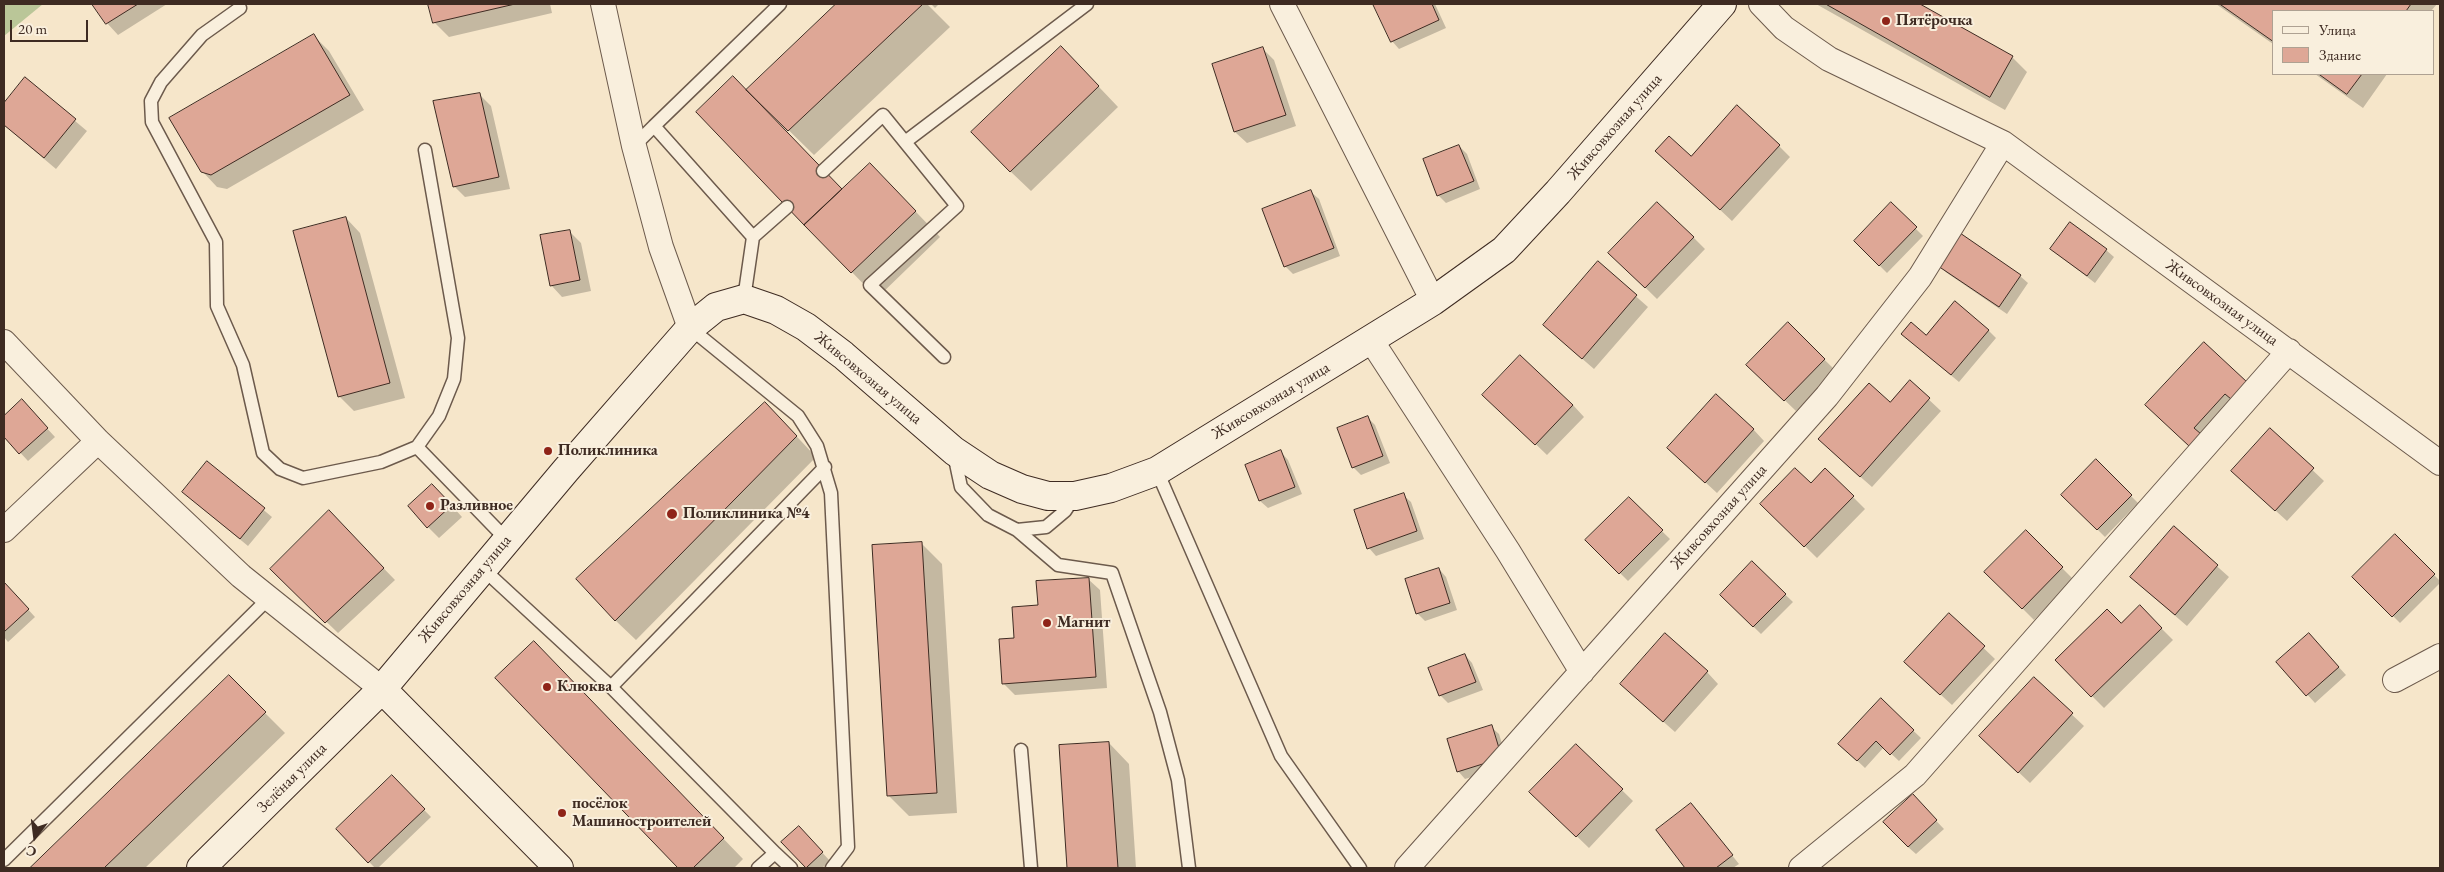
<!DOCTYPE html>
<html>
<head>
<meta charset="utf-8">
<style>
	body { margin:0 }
	#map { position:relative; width:2444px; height:872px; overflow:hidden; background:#f6e6ca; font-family:"EB Garamond",serif }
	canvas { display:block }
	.frame { position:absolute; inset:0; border:5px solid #3e2b22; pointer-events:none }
	.legend { position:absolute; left:2272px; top:10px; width:162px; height:65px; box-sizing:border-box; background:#f9efdd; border:1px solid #aea192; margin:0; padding:6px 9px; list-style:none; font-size:15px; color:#3e2b22 }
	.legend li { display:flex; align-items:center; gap:10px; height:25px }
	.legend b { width:25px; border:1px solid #aea192 }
	.north { position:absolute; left:10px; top:812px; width:50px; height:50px; -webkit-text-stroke:4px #f9efdd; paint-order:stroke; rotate:195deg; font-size:14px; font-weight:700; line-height:20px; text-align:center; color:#3e2b22 }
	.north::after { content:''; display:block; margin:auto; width:18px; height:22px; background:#3e2b22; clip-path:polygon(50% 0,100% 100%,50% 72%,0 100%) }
	.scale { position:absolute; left:10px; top:20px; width:78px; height:22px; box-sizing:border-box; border:2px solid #3e2b22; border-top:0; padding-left:6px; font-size:15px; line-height:18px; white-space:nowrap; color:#3e2b22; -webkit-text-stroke:4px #f9efdd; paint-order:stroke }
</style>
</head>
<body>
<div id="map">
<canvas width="2444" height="872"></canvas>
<div class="frame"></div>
<ul class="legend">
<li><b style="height:6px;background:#f9efdd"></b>Улица</li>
<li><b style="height:14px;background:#dea796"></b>Здание</li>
</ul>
<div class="north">С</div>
<div class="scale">20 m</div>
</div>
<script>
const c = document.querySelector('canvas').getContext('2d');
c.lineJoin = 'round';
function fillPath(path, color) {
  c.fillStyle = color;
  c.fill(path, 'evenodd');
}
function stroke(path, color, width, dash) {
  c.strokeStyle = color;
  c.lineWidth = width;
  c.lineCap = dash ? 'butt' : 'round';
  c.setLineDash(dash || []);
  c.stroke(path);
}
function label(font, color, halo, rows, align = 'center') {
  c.font = font + ' "EB Garamond",serif';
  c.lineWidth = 4;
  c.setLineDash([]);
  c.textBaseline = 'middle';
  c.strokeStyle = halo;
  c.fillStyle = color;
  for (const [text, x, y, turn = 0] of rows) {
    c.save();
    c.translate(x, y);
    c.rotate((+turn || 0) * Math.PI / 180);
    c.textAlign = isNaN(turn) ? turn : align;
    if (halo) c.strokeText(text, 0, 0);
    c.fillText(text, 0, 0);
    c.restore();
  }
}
const green = new Path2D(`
	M4 4H43L4 36Z`);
const shadow = new Path2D(`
	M94 4H167L118 35 107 23Z
	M430 4H550L552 13 449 37 434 22Z
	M838 4H927L950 27 814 155 764 106 763 108 842 191 895 190 940 237 877 298 697 112 747 91Z
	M931 4H939L935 8Z
	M1375 4H1435L1446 28 1399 49 1392 41Z
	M1816 4H1918L2012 57 2027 72 2005 110Z
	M2216 4H2437L2431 11H2273V44Z
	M314 36 329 51 364 110 227 189 217 187 202 171Z
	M1263 49 1274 60 1296 126 1247 143 1235 132Z
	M1081 68 1118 107 1031 191 1010 171Z
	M2315 74H2387L2363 108Z
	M25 79 87 131 56 169 4 125V105Z
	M479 94 491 106 510 189 465 197 454 186Z
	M1459 146 1467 154 1480 189 1446 203 1438 195Z
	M1779 146 1790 157 1732 221 1669 162Z
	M1311 192 1319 199 1340 256 1293 274 1285 266Z
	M1891 204 1923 236 1887 273 1855 241Z
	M346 218 360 233 405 398 354 411 339 396Z
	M569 231 581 243 591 291 562 297 551 285Z
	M1694 238 1705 249 1657 299 1610 253Z
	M2051 249 2106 250 2114 257 2095 283Z
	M1598 263 1648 307 1594 369 1556 336Z
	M1939 266 2020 276 2028 283 2007 314 1947 273Z
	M1788 324 1836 371 1796 411 1748 365Z
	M1988 330 1996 338 1959 382 1911 342 1927 337Z
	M2204 344 2243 410 2201 457 2158 416Z
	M1910 382 1941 411 1872 487 1831 451 1890 403Z
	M22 401 55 437 28 461 4 435V418Z
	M1573 405 1584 417 1547 455 1496 406Z
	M1367 417 1375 425 1390 463 1361 475 1353 467Z
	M785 424 816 457 636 640 615 620Z
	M1753 429 1764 441 1717 493 1680 459Z
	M2270 430 2324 481 2287 521 2244 482Z
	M1281 452 1288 460 1302 494 1268 508 1260 501Z
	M2096 461 2138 503 2105 537 2063 495Z
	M207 463 272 517 248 546 191 499Z
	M1826 470 1865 509 1817 558 1762 504 1811 485Z
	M1403 495 1411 502 1424 539 1376 556 1369 548Z
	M444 497 462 517 439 538 428 527Z
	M1629 499 1670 539 1628 581 1587 540Z
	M329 512 395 580 338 633 272 569Z
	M2174 528 2229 577 2187 626 2143 588Z
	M2026 532 2074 580 2034 620 1986 572Z
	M2395 536 2440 581V583L2400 623 2354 577Z
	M921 543 942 564 957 813 909 816 888 795Z
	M1752 563 1793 602 1761 634 1721 595Z
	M1439 569 1446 577 1457 610 1425 621 1417 613Z
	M1088 579 1100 590 1107 688 1015 695 1003 683 1039 607Z
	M4 583 35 617 8 642 4 637Z
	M2140 607 2173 640 2104 708 2056 660 2121 625Z
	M1949 615 1995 659 1952 705 1917 673Z
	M2316 642 2346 675 2315 703 2278 662Z
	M1465 655 1472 663 1483 690 1448 703 1440 695Z
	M554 663 743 859 734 868H680L497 678Z
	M1707 672 1718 684 1675 732 1633 695Z
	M229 677 285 733 145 868H31Z
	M2034 679 2084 726 2030 783 1992 747Z
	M1881 700 1921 738 1899 761 1884 747 1865 768 1847 751Z
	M1491 727 1499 734 1509 766 1465 779 1458 771Z
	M1109 743 1129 764 1136 868H1068L1060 746Z
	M1576 745 1633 801 1589 848 1531 792Z
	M392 777 431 817 378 868H375L337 829Z
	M1691 804 1739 864 1733 868H1687L1657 831Z
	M1920 804 1944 829 1916 854 1908 847Z
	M806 835 830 861 822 868H807L783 842Z`);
const building = new Path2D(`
	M92 4H138L106 24Z
	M428 4H515L433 23Z
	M836 4H923L788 131 746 90Z
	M1373 4H1432L1439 20 1391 42Z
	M1826 4H1920L2013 56 1990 97Z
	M2220 4H2411L2406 11H2273V41Z
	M314 34 350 95 211 175 201 172 169 118Z
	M1061 46 1099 86 1010 172 971 132Z
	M1263 47 1286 115 1234 132 1212 64Z
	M2319 74H2362L2347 94Z
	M733 76 842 189 804 225 696 112Z
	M25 77 76 119 44 158 4 125V103Z
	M480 93 499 177 453 187 433 101Z
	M1737 105 1780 145 1720 210 1655 151 1669 136 1691 156Z
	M1459 145 1474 181 1437 196 1423 159Z
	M870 163 916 211 851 273 804 225Z
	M1311 190 1334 248 1284 267 1262 209Z
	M1657 202 1694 237 1645 288 1608 253Z
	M1891 202 1917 227 1879 266 1854 241Z
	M346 217 390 383 338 397 293 231Z
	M2070 222 2107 249 2087 276 2050 249Z
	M570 230 580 280 550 286 540 235Z
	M1960 233 2021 275 1999 307 1938 266Z
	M1598 261 1637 295 1582 359 1543 325Z
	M1955 301 1989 330 1951 375 1901 334 1911 322 1926 335Z
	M1788 322 1825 359 1784 401 1746 365Z
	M2204 342 2247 382 2231 399 2225 394 2194 428 2201 434 2189 446 2145 405Z
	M1520 355 1573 405 1535 445 1482 395Z
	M1910 380 1930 398 1860 477 1818 439 1869 383 1890 402Z
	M1716 394 1754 429 1705 483 1667 448Z
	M22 399 48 428 19 454 4 437V416Z
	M765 402 797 436 615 621 576 579Z
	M1368 416 1383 456 1352 468 1337 428Z
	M2270 428 2314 468 2275 511 2231 471Z
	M1281 450 1295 487 1259 501 1245 465Z
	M2096 459 2132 495 2097 530 2061 495Z
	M207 461 265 508 240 539 182 492Z
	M1795 468 1811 483 1825 468 1854 496 1804 547 1760 504Z
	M432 484 452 505 427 528 408 506Z
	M1404 493 1417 531 1367 549 1354 510Z
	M1629 497 1663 530 1619 574 1585 540Z
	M329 510 384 568 325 623 270 569Z
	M2174 526 2218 565 2175 615 2130 577Z
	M2026 530 2063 567 2022 609 1984 572Z
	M2395 534 2435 574 2392 617 2352 577Z
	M922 542 937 793 887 796 872 545Z
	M1752 561 1786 594 1753 627 1720 595Z
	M1439 568 1450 603 1416 614 1405 579Z
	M1089 578 1096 677 1002 684 999 639 1014 638 1012 607 1038 605 1036 581Z
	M4 582 29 609 4 632Z
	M2140 605 2162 628 2091 697 2055 660 2107 609 2121 623Z
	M1949 613 1985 646 1940 695 1904 662Z
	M1665 633 1708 671 1663 722 1620 684Z
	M2309 633 2339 667 2306 696 2276 662Z
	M534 641 724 838 693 868H678L495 678Z
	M1465 654 1476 682 1439 696 1428 668Z
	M229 675 266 712 104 868H30Z
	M2034 677 2073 713 2018 773 1979 736Z
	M1881 698 1914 730 1890 755 1876 741 1857 761 1838 744Z
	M1492 725 1502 758 1457 772 1447 739Z
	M1109 742 1118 868H1067L1059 745Z
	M1576 744 1623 789 1576 837 1529 792Z
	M392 775 425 809 368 863 336 829Z
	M1913 794 1937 820 1908 847 1883 822Z
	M1691 803 1733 855 1716 868H1685L1656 830Z
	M799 826 823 852 806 868 781 842Z`);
const lane = new Path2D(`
	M240 8 202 35 161 82 151 101 152 122 216 242 217 306 243 365 263 453 280 469 303 478 381 462 417 447 506 539
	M654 126 780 4
	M905 142 1087 4
	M634 146 654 126 753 237
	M823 171 883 115 957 206 870 285 944 357
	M744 299 753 237 787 207
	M690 328 798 416 817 446 831 493 848 847 832 868
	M417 447 439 416 454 379 458 338 425 150
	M954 454 961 487 988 515 1017 530 1058 565 1112 573 1160 712 1178 780 1189 868
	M1157 471 1281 756 1360 868
	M1017 530 1046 527 1065 511 1075 496
	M482 568 611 687 825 467
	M611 687 775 853
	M1021 750 1031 868
	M4 860 269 598
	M758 868 775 853 791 868`);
const street = new Path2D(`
	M603 4 634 146 661 247 690 328
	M1282 4 1433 301
	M1761 4 1784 28 1829 59 2003 143 2440 463
	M1371 340 1508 551 1582 672
	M4 342 98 441 241 576 382 689
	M4 530 98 441
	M2395 680 2440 656
	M1407 868 1827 396 1920 277 2003 143
	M1801 868 1915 775 2289 351`);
const secondary = new Path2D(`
	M382 689 559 868
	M201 868 382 689 566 470 690 328 716 307 744 299 776 310 806 327 843 355 954 451 990 475 1022 489 1048 496H1075L1111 488 1157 471 1433 301 1504 250 1558 192 1722 4`);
const markers = [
	[1886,21,5,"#8f2418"],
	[548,451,5,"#8f2418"],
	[430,506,5,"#8f2418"],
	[672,514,6,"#8f2418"],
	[1047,623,5,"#8f2418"],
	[547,687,5,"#8f2418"],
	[562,813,5,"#8f2418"]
];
const poiNames = [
	["Пятёрочка",1896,21],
	["Поликлиника",558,451],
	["Разливное",440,506],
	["Поликлиника №4",683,514],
	["Магнит",1057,623],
	["Клюква",557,687],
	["посёлок",572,804],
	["Машиностроителей",572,822]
];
const streetNames = [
	["Живсовхозная улица",1615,127,-49],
	["Живсовхозная улица",2222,303,36],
	["Живсовхозная улица",868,378,40],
	["Живсовхозная улица",1271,401,-31],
	["Живсовхозная улица",1719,517,-48],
	["Живсовхозная улица",465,589,-50],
	["Зелёная улица",292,778,-45]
];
fillPath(green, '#bac698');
fillPath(shadow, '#0003');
fillPath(building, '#dea796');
stroke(building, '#3e2b22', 1);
stroke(lane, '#6c5a4c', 15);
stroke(street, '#6c5a4c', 26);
stroke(secondary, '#3e2b22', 30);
stroke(lane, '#f9efdd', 12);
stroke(street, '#f9efdd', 24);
stroke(secondary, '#f9efdd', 28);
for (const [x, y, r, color] of markers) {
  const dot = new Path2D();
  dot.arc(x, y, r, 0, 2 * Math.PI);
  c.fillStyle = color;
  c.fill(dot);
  stroke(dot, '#f9efdd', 2);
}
label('bold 16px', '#3e2b22', '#f9efdd', poiNames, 'left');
label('16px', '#3e2b22', '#f9efdd', streetNames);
</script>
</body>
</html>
